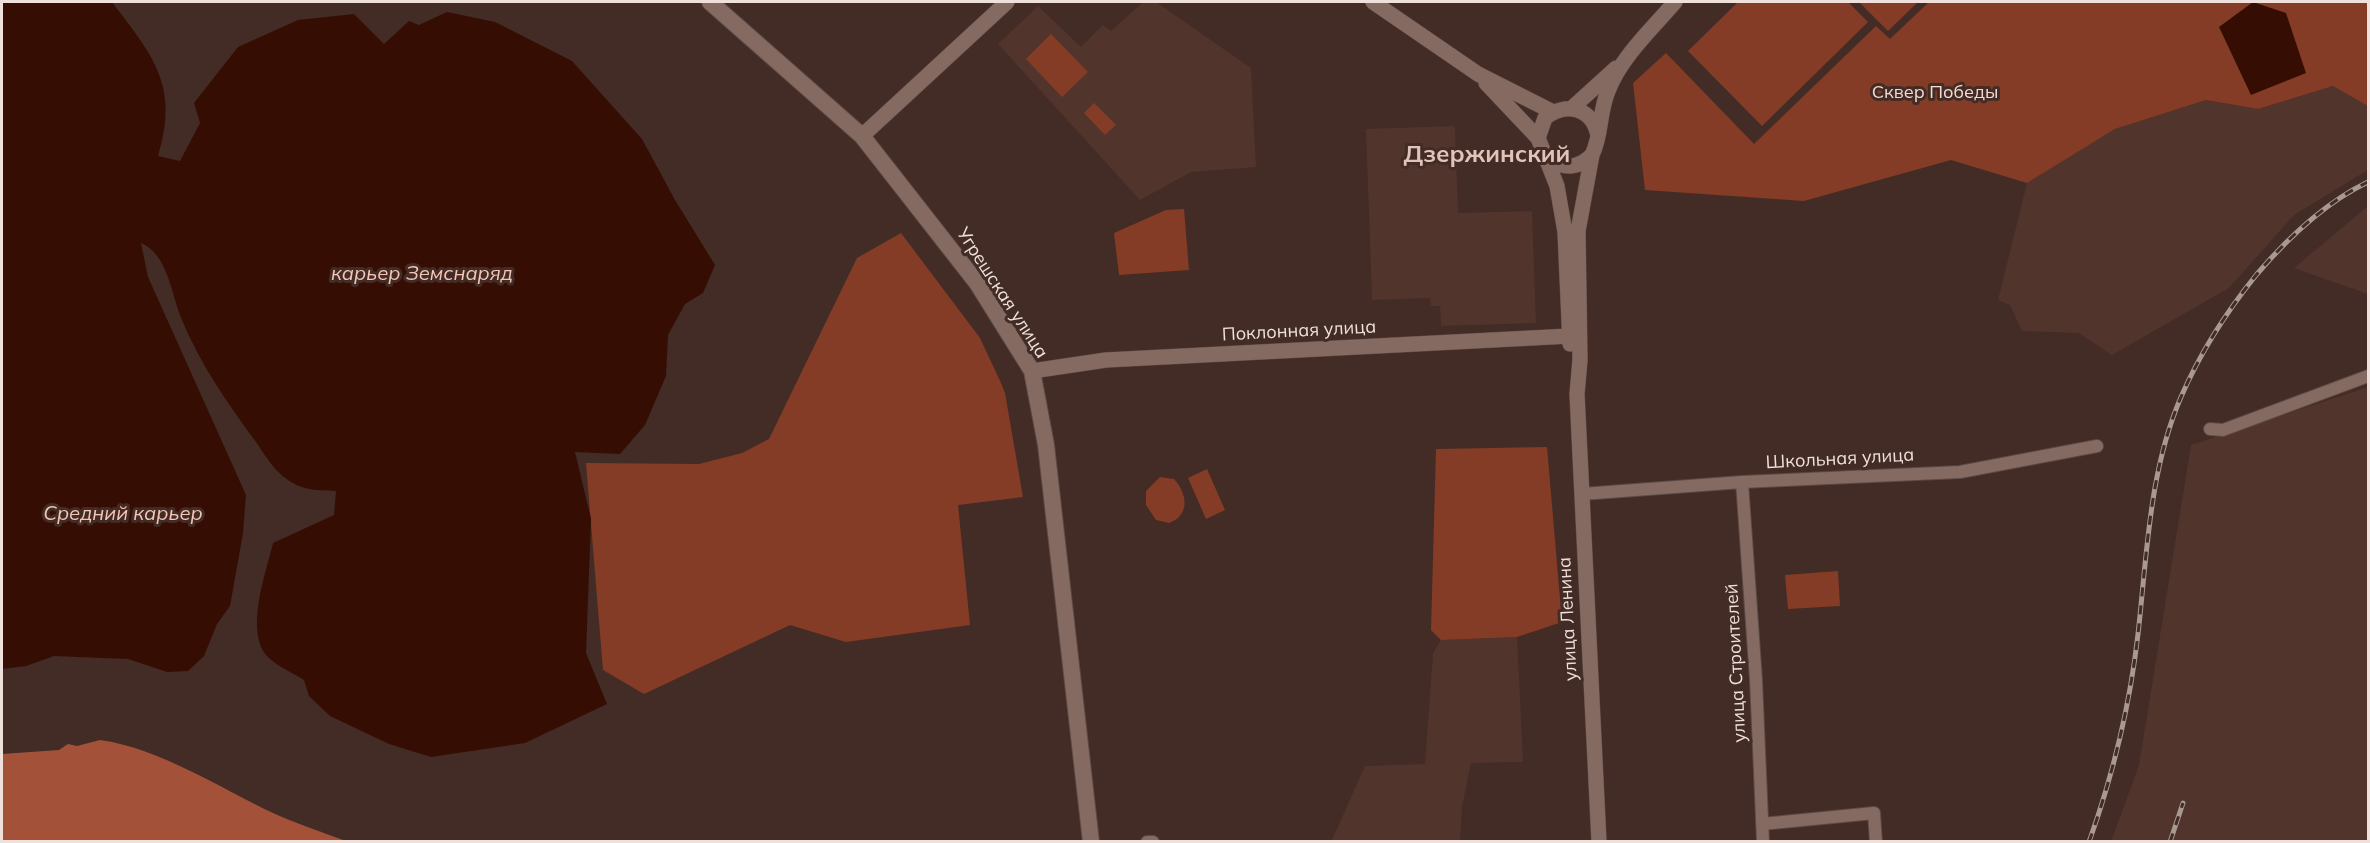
<!DOCTYPE html>
<html>
<head>
<meta charset="utf-8">
<style>
	body { margin:0 }
	#map { position:relative; width:2370px; height:843px; overflow:hidden; background:#422c25; font-family:Mulish,sans-serif }
	canvas { display:block }
	.frame { position:absolute; inset:0; border:3px solid #f0e0dc; pointer-events:none }
</style>
</head>
<body>
<div id="map">
<canvas width="2370" height="843"></canvas>
<div class="frame"></div>
</div>
<script>
const c = document.querySelector('canvas').getContext('2d');
c.lineJoin = 'round';
function fillPath(path, color) {
  c.fillStyle = color;
  c.fill(path, 'evenodd');
}
function stroke(path, color, width, dash) {
  c.strokeStyle = color;
  c.lineWidth = width;
  c.lineCap = dash ? 'butt' : 'round';
  c.setLineDash(dash || []);
  c.stroke(path);
}
function label(font, color, halo, rows, align = 'center') {
  c.font = font + ' Mulish,sans-serif';
  c.lineWidth = 6;
  c.setLineDash([]);
  c.textBaseline = 'middle';
  c.strokeStyle = halo;
  c.fillStyle = color;
  for (const [text, x, y, turn = 0] of rows) {
    c.save();
    c.translate(x, y);
    c.rotate((+turn || 0) * Math.PI / 180);
    c.textAlign = isNaN(turn) ? turn : align;
    if (halo) c.strokeText(text, 0, 0);
    c.fillText(text, 0, 0);
    c.restore();
  }
}
const built = new Path2D(`
	M1143 2H1156L1251 68 1256 167 1191 172 1140 200 998 44 1038 6 1081 47 1103 25 1111 31Z
	M2333 86 2368 106V170L2294 215 2229 288 2112 355 2079 333 2022 331 2010 305 1998 300 2027 183 2115 129 2206 100 2258 109Z
	M1455 126 1458 213 1532 211 1536 323 1441 326 1440 306H1431L1430 298 1372 300 1366 129Z
	M2368 206V294L2294 268Z
	M2368 387V841L2111 842 2139 765 2191 445Z
	M1517 637 1523 762 1471 763 1462 807 1460 841 1331 842 1365 766 1425 764 1433 653 1441 640Z`);
const green = new Path2D(`
	M1738 2H1848L1868 22 1762 126 1688 51Z
	M1859 2H1918L1888 31Z
	M1929 2H2368V106L2333 86 2258 109 2206 100 2115 129 2027 183 1951 160 1804 201 1645 190 1633 83 1666 53 1754 144 1876 26 1890 39Z
	M1051 34 1088 72 1062 97 1026 59Z
	M1094 103 1116 125 1105 135 1084 113Z
	M1184 209 1189 270 1119 275 1114 233 1166 210Z
	M901 233 980 338 1001 383 1005 393 1023 497 958 505 970 625 846 642 790 625 644 694 603 670 586 463 699 464 742 453 769 439 857 258Z
	M1547 447 1562 622 1517 637 1441 640 1431 630 1436 449Z
	M1207 469 1225 510 1206 519 1188 478Z
	M1160 477 1174 479C1187 493 1191 515 1169 523L1156 520 1146 505V491Z
	M1838 571 1840 606 1788 609 1785 575Z`);
const forest = new Path2D(`
	M100 740C159 748 220 788 273 813 297 824 322 832 346 841H2V754L59 750 68 744 77 746Z`);
const water = new Path2D(`
	M2 2H112C152 55 180 85 158 156L180 161 200 123 194 103 238 47 298 20 354 14 384 44 409 21 419 25 447 12 495 22 572 61 642 139 675 200 715 265 703 293 685 304 668 335 666 376 645 425 620 454 575 452 591 519 586 653 607 704 525 743 431 757 389 744 330 716 309 696 304 680C293 673 277 666 268 657 244 632 266 573 273 543L334 515 336 491C318 490 304 491 288 480 274 471 265 455 256 442 228 404 200 364 182 320 171 294 168 254 141 243L148 277 246 495 243 533 230 606 217 624 204 656 188 671 167 672 128 659 54 656 26 666 2 669Z
	M2253 2 2286 13 2306 73 2251 95 2219 27Z`);
const minor = new Path2D(`
	M2210 429 2223 430 2368 376
	M1742 482 1756 680 1763 842
	M1582 494 1742 482 1960 472 2097 446
	M1762 824 1874 813 1876 842
	M1147 842H1153`);
const tertiary = new Path2D(`
	M1373 2 1478 74 1553 112
	M1486 83 1538 138
	M1572 108 1616 68
	M862 136 1007 2
	M1548 159C1565 169 1578 169 1592 155
	M1570 344 1565 232 1557 186 1538 138 1545 118C1566 101 1593 108 1598 136
	M1032 371 1106 360 1570 336
	M1599 842 1577 394 1580 360 1578 231 1592 155C1602 135 1599 112 1608 91 1621 57 1652 29 1675 2`);
const secondary = new Path2D(`
	M710 2 862 136 977 283 1032 371 1046 445 1091 842`);
const rail = new Path2D(`
	M2089 842C2113 775 2130 704 2138 634 2147 555 2149 471 2181 397 2200 353 2227 311 2257 274 2287 239 2326 202 2368 182
	M2170 842 2183 803`);
const parkNames = [
	["Сквер Победы",1935,93]
];
const streetNames = [
	["Угрешская улица",1002,293,57],
	["Поклонная улица",1299,331,-3],
	["Школьная улица",1840,459,-3],
	["улица Ленина",1568,619,-93],
	["улица Строителей",1736,663,-93]
];
const waterNames = [
	["карьер Земснаряд",422,274],
	["Средний карьер",123,514]
];
const districtNames = [
	["Дзержинский",1487,155]
];
fillPath(built, '#51342c');
fillPath(green, '#853c26');
fillPath(forest, '#a45139');
fillPath(water, '#360d02');
stroke(minor, '#5c4943', 14);
stroke(tertiary, '#5c4943', 16);
stroke(secondary, '#5c4943', 18);
stroke(minor, '#856a62', 12);
stroke(tertiary, '#856a62', 15);
stroke(secondary, '#856a62', 16);
stroke(rail, '#aa9893', 5);
stroke(rail, '#422c25', 3, [9]);
label('18px', '#f3dad3', '#422c25', parkNames);
label('18px', '#f0e0dc', '#422c25', streetNames);
label('italic 20px', '#f5c5b7', '#422c25', waterNames);
label('bold 24px', '#e1c3bb', '#422c25', districtNames);
</script>
</body>
</html>
